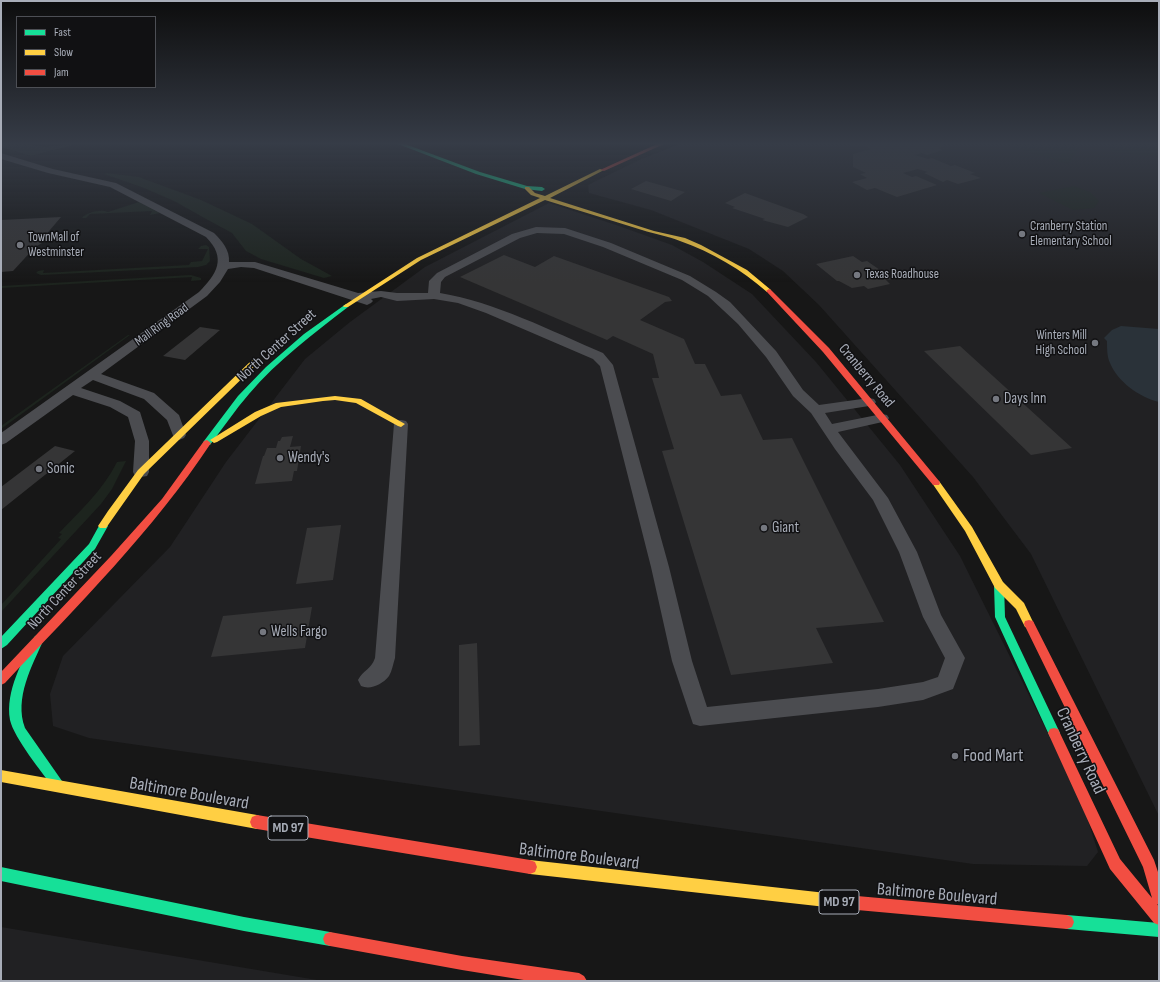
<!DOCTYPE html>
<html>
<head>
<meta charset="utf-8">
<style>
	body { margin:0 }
	#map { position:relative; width:1160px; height:982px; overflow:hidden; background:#171717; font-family:"Sofia Sans Condensed",sans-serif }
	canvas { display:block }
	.frame { position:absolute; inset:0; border:2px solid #a8adb8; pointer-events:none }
	.legend { position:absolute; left:16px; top:16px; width:140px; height:72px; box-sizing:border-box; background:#111113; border:1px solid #4d4f55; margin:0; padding:5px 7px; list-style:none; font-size:12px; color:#a8adb8 }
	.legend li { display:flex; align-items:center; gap:8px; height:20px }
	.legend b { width:20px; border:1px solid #4d4f55 }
</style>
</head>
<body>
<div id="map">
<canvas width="1160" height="982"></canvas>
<div class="frame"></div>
<ul class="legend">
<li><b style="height:5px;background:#16e098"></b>Fast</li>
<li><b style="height:5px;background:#ffcf43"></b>Slow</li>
<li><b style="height:5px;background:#f24e42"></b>Jam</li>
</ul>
</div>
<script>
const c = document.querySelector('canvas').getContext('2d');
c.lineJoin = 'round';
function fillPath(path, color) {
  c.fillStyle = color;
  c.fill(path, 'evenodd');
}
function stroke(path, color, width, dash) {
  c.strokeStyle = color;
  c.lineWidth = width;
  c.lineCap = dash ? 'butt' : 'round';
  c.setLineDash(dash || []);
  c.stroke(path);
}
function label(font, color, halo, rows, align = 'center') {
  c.font = font + ' "Sofia Sans Condensed",sans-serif';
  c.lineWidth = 3;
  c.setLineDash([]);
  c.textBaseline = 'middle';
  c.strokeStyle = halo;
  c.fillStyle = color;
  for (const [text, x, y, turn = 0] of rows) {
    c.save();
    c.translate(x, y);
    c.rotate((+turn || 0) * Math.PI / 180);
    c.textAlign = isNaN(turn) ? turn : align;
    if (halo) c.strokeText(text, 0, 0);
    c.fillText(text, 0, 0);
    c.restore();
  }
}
const built = new Path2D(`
	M680 144H1159V816L1031 554 973 477 819 305 783 271 749 249 651 210 589 193 588 185 641 159Z
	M549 203 619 226 672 245 703 262 752 294 816 362 900 465 960 556 1082 802 1098 852 1087 866 973 864 89 738 53 726 50 694 63 656 170 547 226 462 305 359 350 322 425 267Z
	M1 927 323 981H1Z`);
const green = new Path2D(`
	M1 144H26L44 147 76 144 31 156 1 147Z
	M1002 144H1082L1068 164Z
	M1109 144H1159V157L1112 152Z
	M107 173 139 177 201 200 233 215 252 224 301 259 332 276 324 278 261 259 246 251 232 233 208 220 174 201 144 188 104 174Z
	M1074 186 1090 192 1099 201 1094 208 1073 210 1039 193Z
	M139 202 160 213 150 215 152 211 90 214 86 218H82C87 212 101 209 108 212Z
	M206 245 209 247 210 261 206 265 198 267 41 275 36 273 38 271 44 270 43 273 189 265 191 262 202 261 208 249H198L201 246Z
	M191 275 201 278V280L191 281 192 277 1 288V286Z
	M128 335H130L1 429V426Z
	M126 461 112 489 101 504 1 612V605L61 539 58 538 62 534 59 533C80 511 103 490 117 462Z`);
const water = new Path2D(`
	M1121 326 1159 329V402C1139 397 1118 382 1110 363 1107 357 1107 348 1107 341L1104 338 1112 330Z`);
const building = new Path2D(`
	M850 144H941L946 146 938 148 943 150 927 155 922 153 915 155 928 159 932 158 951 166 955 165 975 173 970 174 981 178 958 184 947 180 943 182 924 173 928 172 918 169 903 173 912 177 916 176 937 185 897 197 875 188 867 190 852 182 867 178 860 174 866 173 853 167V154L871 149 862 145 856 147Z
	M646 181 685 192 671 201 631 189Z
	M745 193 803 214 808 217 788 227 762 220 765 219 732 208 735 207 725 203Z
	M61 217 44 237 43 241 39 243H42L35 247 13 271 1 272V220Z
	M504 255 535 267 554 256 669 297 672 301 665 302 640 320 684 339 695 364H705L721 396 741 394 763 440 792 438 884 622 816 628 833 663 731 675 662 451 674 449 652 378H659L653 354 613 336 607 340 460 277Z
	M853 256 862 262 867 261 893 279 886 280 890 284 868 289 864 286 852 288 839 281H837L816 264Z
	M200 327 220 330 185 360 163 356Z
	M960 346 1072 448 1031 455 924 351Z
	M293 436 290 447 301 446 297 471H294L292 481 255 484 263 456H264L267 448H276L278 441H280L282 437Z
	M55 446 75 451 1 510V487Z
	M341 525 333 580 296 584 307 528Z
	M312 607 305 648 211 657 223 616Z
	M477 643 480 745 459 746V645Z`);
const street = new Path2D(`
	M1 153 53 169 116 183 214 233C222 241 230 250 229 262H255L358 293 381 291 397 293H428L429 281 437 273 512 234 536 227 565 228 611 243 690 276 716 292 730 302 776 351 803 390 819 405 869 398 874 399 876 402 874 405 869 406 825 413 832 424 882 414 887 415 889 418 887 421 838 432 888 498 917 552 941 615 965 658 953 689 923 700 878 707 700 726 693 724 672 661 651 567 600 366 593 359 486 313 458 303 434 299 397 301 381 297 371 299 373 301 371 303 367 305 254 268 241 267 228 269 220 282 207 296 101 374 154 393 179 415 186 435 184 438 179 440 174 438 167 420 144 399 93 380 81 388 120 401 140 412 149 441V472L147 476 141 477 135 476 133 472 135 441 128 417 110 407 73 395 6 443 1 445V433L199 292C217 274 227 258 206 237L110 187 48 173 1 159ZM537 233 564 234 603 247 682 280 708 296 738 324 766 357 793 396 811 413 835 449 873 500 899 552 923 617 945 658 938 677 923 682 878 689 707 707 692 661 669 567 613 365 603 353C551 331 495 302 440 293L441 282 445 277 520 238Z
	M401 420 406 421 408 424 395 658C393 664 392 671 389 676 382 685 370 690 361 686L358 680C363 670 371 670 375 658L394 424 396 421Z`);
const fast = new Path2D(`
	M398 144H405L480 172 527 186 542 187 545 189 542 191 525 189 476 174Z
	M346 304 348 305V307C313 334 278 360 249 394 235 410 223 428 210 445H204L203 443 204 441 238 396 266 367 304 334Z
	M103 523 106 524 108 526 95 549 7 645 1 649V637L89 544 100 524Z
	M999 581 1003 582 1004 585 1005 617 1060 733 1058 737 1054 738 1050 737 995 617 994 585 995 582Z
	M39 635 43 636 44 639C32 666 14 698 25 728L62 781 64 785 62 789 58 791 54 789C42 772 14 738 10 720 5 691 23 660 35 636Z
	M1 867 244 917 330 932 335 934 337 939 335 944 330 946 244 931 1 881Z
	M1067 915 1159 923V937L1067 929 1062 927 1060 922 1062 917Z`);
const slow = new Path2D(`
	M600 169 604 170 550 198 654 231 685 238 701 245 747 270 771 290V292H767C742 270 712 252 680 241 668 236 655 234 642 230 610 220 577 210 545 200L421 260 348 307H344L343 306 417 258 540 198 531 195 525 189V187H529L535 193 545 196Z
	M254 358H260L261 360 144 474 106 528H100L98 526 108 511 138 470Z
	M335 396 361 399 405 424 401 427 398 426 356 403 335 400 323 401 281 407 261 416 217 442 214 443 210 440 255 412 276 403Z
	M936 480 939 481 972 527 1003 582 1024 603 1034 624 1033 627 1029 628 1025 627 1016 609 995 588 965 531 932 483Z
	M1 770 257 815 262 817 264 822 262 827 257 829 1 782Z
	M530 860 835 894 840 896 842 901 840 906 835 908 530 874 525 872 523 867 525 862Z`);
const jam = new Path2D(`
	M657 144H664L604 171 600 170Z
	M769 289 771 290 829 348 939 481 940 483 939 485H933L823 352 767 292 766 291Z
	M207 440 211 443C153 531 77 606 5 683L1 685V672L111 556 162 499 204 441Z
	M1029 620 1033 621 1154 860 1159 875V905L1157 904 1159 907V925L1154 923 1110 869 1048 733 1050 729 1054 728 1058 729 1120 859 1152 898 1143 867 1024 624 1025 621Z
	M257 815 530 860 535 862 537 867 535 872 530 874 257 829 252 827 250 822 252 817Z
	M835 894 1067 915 1072 917 1074 922 1072 927 1067 929 835 908 830 906 828 901 830 896Z
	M330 932 462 956 579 973 584 976 587 981H530L462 970 330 946 325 944 323 939 325 934Z`);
const markers = [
	[1022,234,4,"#757880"],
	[20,245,4,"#757880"],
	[857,275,4,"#757880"],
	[1095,343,4,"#757880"],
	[996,399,4,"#757880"],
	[280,458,4,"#757880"],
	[39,469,4,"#757880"],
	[764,528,4,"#757880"],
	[263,632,4,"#757880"],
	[955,756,4,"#757880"]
];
const farPoinames = [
	["Cranberry Station",1030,227],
	["Elementary School",1030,242],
	["TownMall of",28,238],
	["Westminster",28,253],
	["Texas Roadhouse",865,275],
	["Winters Mill",1087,336,"right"],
	["High School",1087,351,"right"]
];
const farStreetnames = [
	["Mall Ring Road",162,325,-36]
];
const shields = [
	[288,828,40],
	[839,902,40]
];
const shieldNames = [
	["MD 97",288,828],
	["MD 97",839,902]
];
const streetNames = [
	["North Center Street",277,346,-42],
	["Cranberry Road",866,376,50],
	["North Center Street",65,591,-47]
];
const poiNames = [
	["Days Inn",1004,399],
	["Wendy's",288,458],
	["Sonic",47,469],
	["Giant",772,528],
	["Wells Fargo",271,632]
];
const nearStreetnames = [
	["Cranberry Road",1080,751,65],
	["Baltimore Boulevard",189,794,10],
	["Baltimore Boulevard",579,857,7],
	["Baltimore Boulevard",937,895,5]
];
const nearPoinames = [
	["Food Mart",963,756]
];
fillPath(built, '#212123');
fillPath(green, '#1d241e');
fillPath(water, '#2a3239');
fillPath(building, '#353536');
fillPath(street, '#4b4c50');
fillPath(fast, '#16e098');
fillPath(slow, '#ffcf43');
fillPath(jam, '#f24e42');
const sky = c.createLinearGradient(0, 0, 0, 282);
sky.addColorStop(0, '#0d0d0d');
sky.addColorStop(0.51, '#363c47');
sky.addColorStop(1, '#363c4700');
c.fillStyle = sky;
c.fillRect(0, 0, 1160, 282);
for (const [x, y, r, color] of markers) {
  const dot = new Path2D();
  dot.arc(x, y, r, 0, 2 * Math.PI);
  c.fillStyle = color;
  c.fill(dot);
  stroke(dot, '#111113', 1.5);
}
label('13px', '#a8adb8', '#111113', farPoinames, 'left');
label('13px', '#a8adb8', '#111113', farStreetnames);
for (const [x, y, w] of shields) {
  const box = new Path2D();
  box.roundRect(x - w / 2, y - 12, w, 24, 3);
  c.fillStyle = '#111113';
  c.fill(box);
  stroke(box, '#a8adb8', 1);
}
label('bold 14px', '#a8adb8', null, shieldNames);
label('15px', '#a8adb8', '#111113', streetNames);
label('15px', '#a8adb8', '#111113', poiNames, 'left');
label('18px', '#a8adb8', '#111113', nearStreetnames);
label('18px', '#a8adb8', '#111113', nearPoinames, 'left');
</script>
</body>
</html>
